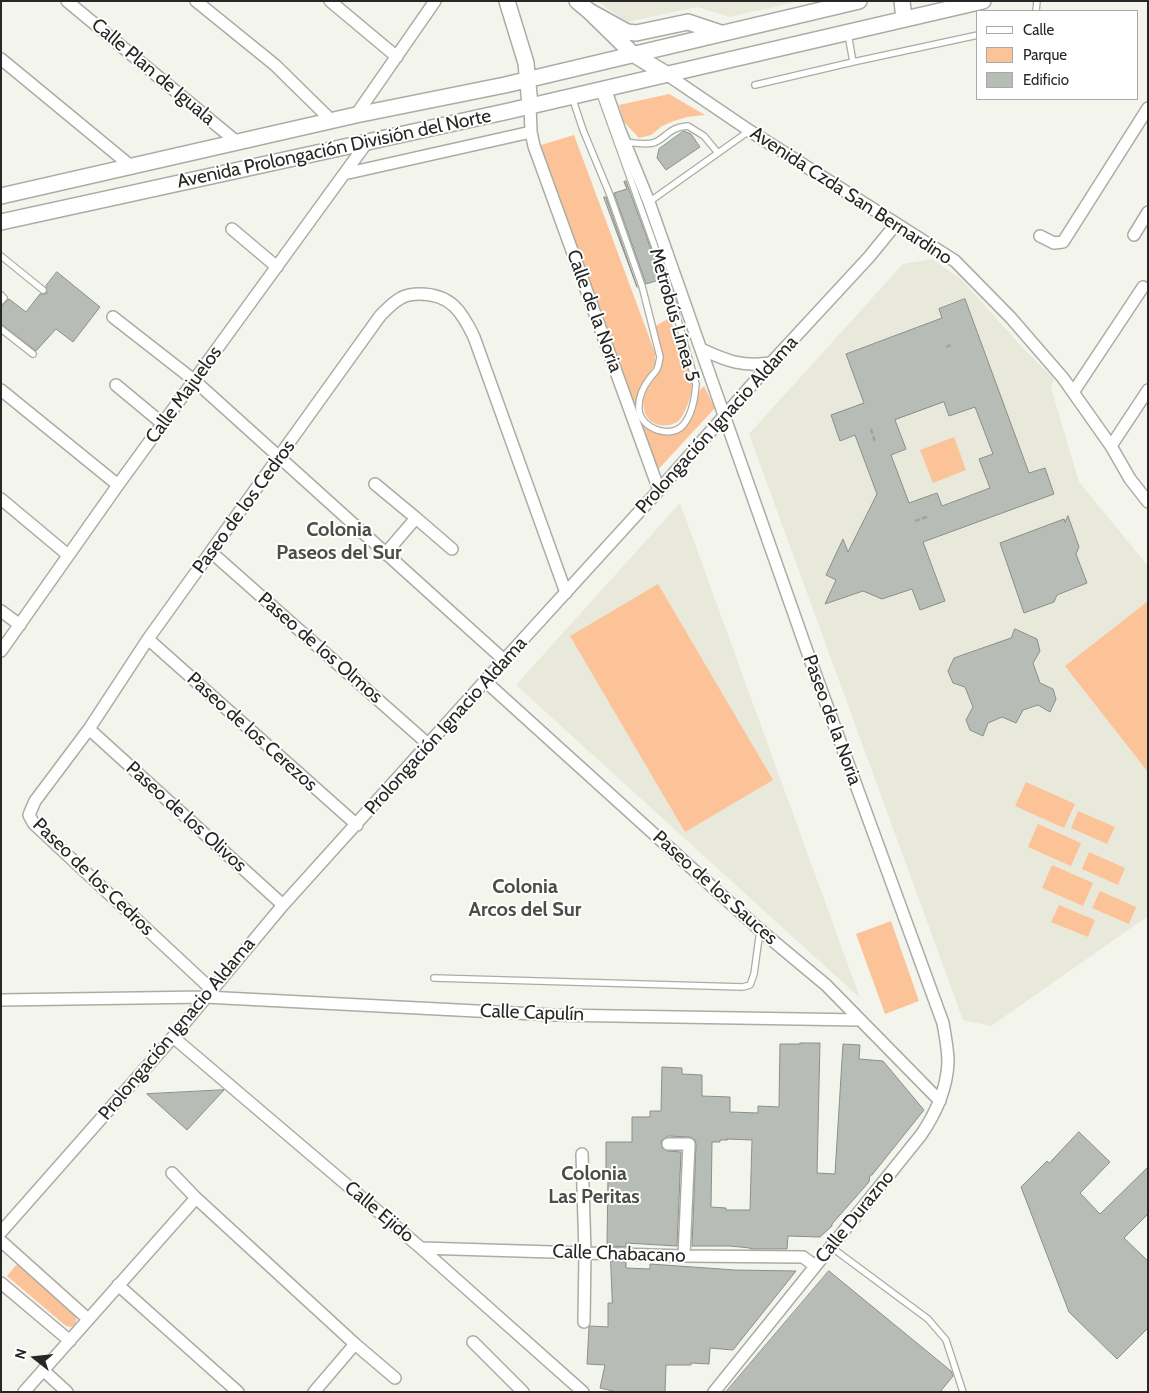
<!DOCTYPE html>
<html>
<head>
<meta charset="utf-8">
<style>
	body { margin:0 }
	#map { position:relative; width:1149px; height:1393px; overflow:hidden; background:#f3f4ec; font-family:Cabin,sans-serif }
	canvas { display:block }
	.frame { position:absolute; inset:0; border:2px solid #272825; pointer-events:none }
	.legend { position:absolute; left:976px; top:10px; width:162px; height:90px; box-sizing:border-box; background:#fff; border:1px solid #a9a9a8; margin:0; padding:6px 9px; list-style:none; font-size:15px; color:#272825 }
	.legend li { display:flex; align-items:center; gap:10px; height:25px }
	.legend b { width:25px; border:1px solid #a9a9a8 }
	.north { position:absolute; left:10px; top:1333px; width:50px; height:50px; -webkit-text-stroke:4px #fff; paint-order:stroke; rotate:286deg; font-size:14px; font-weight:700; line-height:20px; text-align:center; color:#272825 }
	.north::after { content:''; display:block; margin:auto; width:18px; height:22px; background:#272825; clip-path:polygon(50% 0,100% 100%,50% 72%,0 100%) }
</style>
</head>
<body>
<div id="map">
<canvas width="1149" height="1393"></canvas>
<div class="frame"></div>
<ul class="legend">
<li><b style="height:6px;background:#fff"></b>Calle</li>
<li><b style="height:14px;background:#fdc398"></b>Parque</li>
<li><b style="height:14px;background:#b7bcb6"></b>Edificio</li>
</ul>
<div class="north">N</div>
</div>
<script>
const c = document.querySelector('canvas').getContext('2d');
c.lineJoin = 'round';
function fillPath(path, color) {
  c.fillStyle = color;
  c.fill(path, 'evenodd');
}
function stroke(path, color, width, dash) {
  c.strokeStyle = color;
  c.lineWidth = width;
  c.lineCap = dash ? 'butt' : 'round';
  c.setLineDash(dash || []);
  c.stroke(path);
}
function label(font, color, halo, rows, align = 'center') {
  c.font = font + ' Cabin,sans-serif';
  c.lineWidth = 4;
  c.setLineDash([]);
  c.textBaseline = 'middle';
  c.strokeStyle = halo;
  c.fillStyle = color;
  for (const [text, x, y, turn = 0] of rows) {
    c.save();
    c.translate(x, y);
    c.rotate((+turn || 0) * Math.PI / 180);
    c.textAlign = isNaN(turn) ? turn : align;
    if (halo) c.strokeText(text, 0, 0);
    c.fillText(text, 0, 0);
    c.restore();
  }
}
const built = new Path2D(`
	M597 1H799L730 17 697 7 627 22Z
	M932 259 961 279 1021 346 1054 379 1051 388 1079 482 1148 566V916L991 1026 963 1020 749 434 903 264Z
	M680 503 860 998 516 685Z`);
const green = new Path2D(`
	M669 94 705 115 687 117 674 121 662 126 651 135 639 138 624 122 619 105Z
	M574 135 655 353V364L639 392 636 404 639 420 648 429 661 434H672L685 428 692 414 700 390 704 386 715 408 654 474 541 145Z
	M670 318C676 336 689 366 692 384 693 393 684 418 677 422 664 430 646 424 644 409 641 391 653 384 659 371 666 357 659 340 655 326Z
	M954 437 966 470 933 483 920 450Z
	M658 584 773 780 685 832 570 636Z
	M1147 602 1148 604V772L1065 666Z
	M1026 782 1075 804 1064 828 1015 806Z
	M1078 811 1115 827 1107 844 1071 828Z
	M1038 824 1081 843 1071 866 1028 847Z
	M1089 852 1125 868 1118 885 1082 869Z
	M1052 865 1093 883 1083 906 1042 888Z
	M1100 891 1136 907 1129 924 1092 908Z
	M1059 905 1095 920 1088 937 1051 922Z
	M891 921 919 1001 885 1014 856 934Z
	M17 1264 76 1317C77 1322 76 1325 71 1327L66 1326 7 1276Z`);
const building = new Path2D(`
	M684 131 691 134 700 147 666 170 657 158 659 149Z
	M626 181 662 279 646 284 614 193 627 189 624 182Z
	M604 197H606L637 287Z
	M57 272 100 307 73 342 56 329 36 351 1 324V306L9 299 26 312 40 294H44L47 293 46 286Z
	M965 299 1029 473 1045 468 1054 494 923 542 945 601 920 610 912 589 882 599 863 591 825 604 836 580 826 575 843 539 848 552 877 494 855 435 840 441 831 415 864 403 846 354 942 318 939 309ZM944 402 949 416 975 407 993 454 979 459 990 488 942 506 937 493 909 503 891 455 906 449 895 420Z
	M1068 516 1079 547 1076 554 1087 583 1057 595 1054 602 1024 613 1000 543 1064 519 1065 522Z
	M1015 629 1037 639 1040 651 1033 663 1040 683 1053 689 1056 699 1050 712 1038 705 1023 710 1016 723 1002 717 988 723 983 736 970 730 966 720 973 707 965 687 953 683 948 671 954 658 1011 638Z
	M800 1043H820L817 1173 835 1174 843 1044 860 1045 859 1059 883 1061 924 1110 872 1175H870L869 1182 832 1224V1226L820 1237 788 1236 787 1249H750V1248L730 1246H692L696 1144 695 1140 690 1137 668 1136 661 1141 662 1148 668 1151 681 1152 677 1246 626 1243V1247L611 1246V1244H607L608 1176H606V1142H632V1117H650V1111H661L662 1067 682 1068V1074L702 1075V1096L730 1097V1112L758 1113V1106L779 1107 780 1044H800ZM727 1139 752 1140 750 1210H726V1208L711 1207 712 1142H720V1140H727Z
	M224 1090 187 1130 147 1094Z
	M1079 1132 1110 1162 1080 1193 1100 1214 1148 1167V1214L1124 1238 1148 1261V1328L1117 1359 1069 1312 1021 1187 1047 1161 1049 1163Z
	M611 1261 626 1262V1268L650 1269V1264L735 1270 796 1271 733 1350 710 1348 709 1364 691 1363V1365H666L665 1392H617L600 1388 605 1365 587 1364 589 1327 591 1326 608 1327V1303H612Z
	M829 1271 951 1371 953 1376 940 1392H726Z`);
const path = new Path2D(`
	M946 347 952 344
	M871 429 875 442
	M915 521 929 516`);
const lane = new Path2D(`
	M1036 11 1037 1
	M848 34 853 62 978 35
	M755 85 853 62
	M572 97 583 130 610 195 642 286 660 357C659 361 659 365 657 369 656 372 652 375 650 378 643 387 638 399 639 410 641 429 672 440 684 424 693 413 695 397 696 384L666 278 599 91
	M625 142C634 143 644 145 653 143 666 139 668 127 688 126L704 136 718 153
	M649 202 749 131
	M1 256 43 290
	M1 295 4 298 1 301
	M1 329 33 354
	M434 978 743 987 750 985 754 974 760 930
	M831 1247 928 1319 946 1340 963 1392`);
const street = new Path2D(`
	M67 1 238 143
	M196 1 275 65 332 121
	M330 1 397 57
	M1 59 132 167
	M666 74 750 131 955 261 1011 318 1063 378 1111 446 1130 479 1148 502
	M605 88 620 131 649 202 807 651 943 1023C945 1035 948 1049 948 1062 947 1089 936 1113 921 1135L714 1392
	M530 105 531 132 534 146 659 490
	M356 115 435 1
	M344 174 531 132
	M232 229 277 267
	M1134 235 1148 212
	M1040 236 1054 243 1063 242 1148 108
	M113 317 195 381 504 660
	M701 349C727 361 742 367 771 363
	M116 385 163 424
	M1 390 118 485
	M1074 391 1143 287
	M1111 446 1148 390
	M375 484 416 518 385 554
	M1 499 68 555
	M416 518 452 549
	M211 552 428 744
	M1 611 20 625
	M148 639 357 825
	M1 651 118 485 368 141
	M485 681 760 930 826 985 940 1101
	M89 729 283 905
	M211 989 34 824 29 815 35 801 89 729 148 639 380 316C386 310 393 302 401 298 406 295 414 294 420 294 451 294 462 312 474 337L566 593
	M1 1000 205 997 554 1015 860 1020
	M173 1037 421 1248 583 1392
	M668 1144H689L684 1256
	M582 1154 585 1253 584 1322
	M172 1173 196 1198 355 1344 395 1378
	M1 1232 173 1037 283 905 485 681 659 490 771 363 869 257 896 224
	M1 1241 88 1319
	M421 1248 684 1256 803 1257 815 1266
	M1 1283 70 1341
	M118 1285 238 1392
	M473 1342 523 1392
	M43 1370 67 1392
	M24 1392 196 1198
	M314 1392 355 1344`);
const secondary = new Path2D(`
	M507 1 526 63 530 105
	M577 1 589 11 633 54 666 74
	M902 1 904 19
	M589 11 627 32 636 33 688 22 721 33
	M1 196 356 115 505 85 859 1
	M1 222 509 111 983 1`);
const streetNames = [
	["Calle Plan de Iguala",153,72,40],
	["Avenida Prolongación División del Norte",334,149,-12],
	["Avenida Czda San Bernardino",851,196,33],
	["Calle de la Noria",594,311,70],
	["Metrobús Línea 5",674,315,74],
	["Calle Majuelos",184,395,-54],
	["Prolongación Ignacio Aldama",717,425,-48],
	["Paseo de los Cedros",244,507,-54],
	["Paseo de los Olmos",320,648,41],
	["Paseo de la Noria",832,720,70],
	["Prolongación Ignacio Aldama",446,726,-48],
	["Paseo de los Cerezos",252,732,42],
	["Paseo de los Olivos",186,817,42],
	["Paseo de los Cedros",93,877,44],
	["Paseo de los Sauces",715,888,42],
	["Calle Capulín",532,1013,2],
	["Prolongación Ignacio Aldama",177,1029,-50],
	["Calle Ejido",379,1212,40],
	["Calle Durazno",855,1217,-51],
	["Calle Chabacano",619,1254,2]
];
const neighbourhoodNames = [
	["Colonia",339,530],
	["Paseos del Sur",339,553],
	["Colonia",525,887],
	["Arcos del Sur",525,910],
	["Colonia",594,1174],
	["Las Peritas",594,1197]
];
fillPath(built, '#e8e9da');
fillPath(green, '#fdc398');
fillPath(building, '#b7bcb6');
stroke(building, '#8b8f8a', 1);
stroke(lane, '#abaca5', 8);
stroke(street, '#abaca5', 14);
stroke(secondary, '#abaca5', 18);
stroke(path, '#a2a39d', 2.5, [5, 2.5]);
stroke(lane, '#fff', 5.5);
stroke(street, '#fff', 11);
stroke(secondary, '#fff', 15);
label('19px', '#272825', '#fff', streetNames);
label('bold 20px', '#4d4d47', '#fff', neighbourhoodNames);
</script>
</body>
</html>
